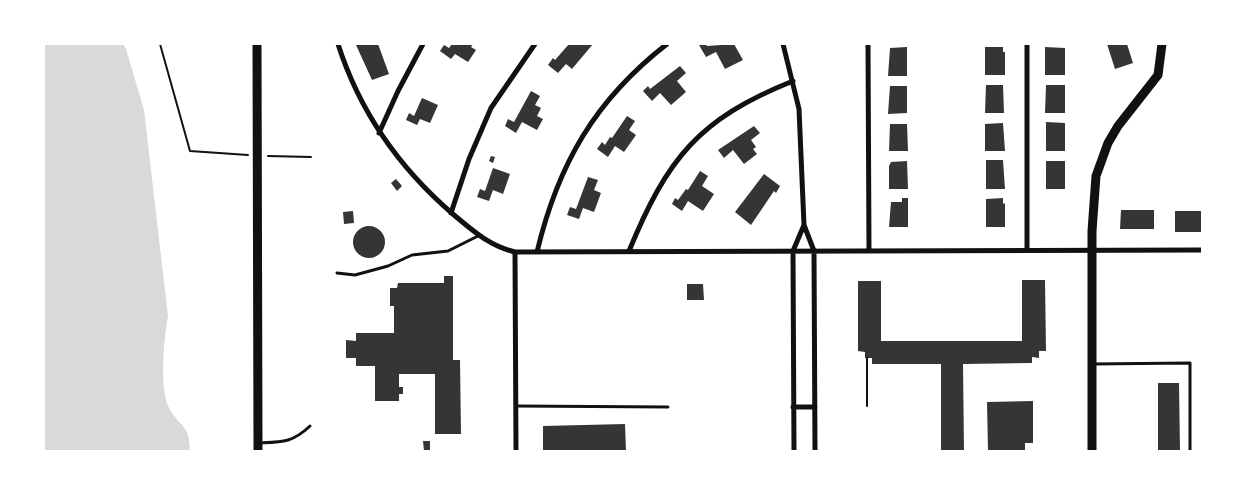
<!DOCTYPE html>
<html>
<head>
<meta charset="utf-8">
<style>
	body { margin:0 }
	#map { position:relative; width:1246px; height:495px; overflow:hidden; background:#fff; font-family:"Libre Baskerville",serif }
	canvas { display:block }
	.frame { position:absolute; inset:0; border:45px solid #fff; pointer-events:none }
</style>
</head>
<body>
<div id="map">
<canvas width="1246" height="495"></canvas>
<div class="frame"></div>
</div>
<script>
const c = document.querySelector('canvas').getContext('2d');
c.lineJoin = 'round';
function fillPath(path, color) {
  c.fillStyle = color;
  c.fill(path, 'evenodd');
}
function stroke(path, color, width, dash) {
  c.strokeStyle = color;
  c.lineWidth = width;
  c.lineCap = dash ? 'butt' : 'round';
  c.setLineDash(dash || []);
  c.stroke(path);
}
const water = new Path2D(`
	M44 44H123L126 49 144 110 168 316C164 336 159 390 169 408 180 428 190 424 190 451H44Z`);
const building = new Path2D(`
	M359 44H378L389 74 372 80 356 45Z
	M452 44H473L471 47 476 50 468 62 455 54 451 59 440 51 444 45 449 48Z
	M569 44H593L572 69 566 64 558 73 548 65 553 58 555 60Z
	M706 44 707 46 734 44 743 60 725 69 716 52 706 57 699 45Z
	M1107 44H1127L1133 63 1115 69Z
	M907 47V76H888L890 48Z
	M985 47H1003V52H1005V75H985Z
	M1045 47 1065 48V75H1045Z
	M680 66 686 73 677 81 686 92 671 105 660 93 652 101 643 91 648 86 650 89Z
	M986 85H1003L1004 113H985Z
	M1046 85H1065V113H1045Z
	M890 86H907V113L888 114Z
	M531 91 540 96 535 105 541 108 537 116 543 119 537 130 522 122 516 133 505 126 508 119 514 122Z
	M422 98 438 105 430 123 420 119 417 125 406 120 409 113 414 116Z
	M627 116 635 121 629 130 636 135 624 152 615 146 608 157 597 149 602 142 605 145 610 137 612 138Z
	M1046 122 1065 123V151H1046Z
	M1003 123 1005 151H985V124Z
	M890 124H907L908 151H889Z
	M754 126 760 133 751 140 756 147 753 149 757 154 744 164 733 150 724 158 718 150Z
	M491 156 495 157 493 163 489 161Z
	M986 160H1003L1005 189H986Z
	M907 161 908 189H889V166L891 162Z
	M1046 161H1065V189H1046Z
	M493 168 510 174 503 194 493 190 489 201 477 197 480 189 485 191Z
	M700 171 708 176 702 186 714 194 703 211 688 201 682 211 672 204 675 198 678 200 686 189 688 190Z
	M764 174 780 186 776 193 774 191 751 225 735 212Z
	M588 177 598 180 594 190 601 193 594 212 583 208 579 219 567 215 570 207 576 209Z
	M396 179 402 186 397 191 391 183Z
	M902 198H908V227H889L891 202H902Z
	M1003 198V204L1005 203V227H986V199Z
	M1121 210H1154V229H1120Z
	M353 211 354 223 344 224 343 212Z
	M1175 211H1202V232H1175Z
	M353 242a16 16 0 1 1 32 0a16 16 0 1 1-32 0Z
	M444 276H453V360H460L461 434H435V374H399V387H403V394H399V401H375V366H356V358H346V340L356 341V333H394V306H390V288H397L398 283H444Z
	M1022 280H1045L1046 351H1039V358L1032 357V363L963 364 964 451H941V364H872V358H865V352L858 351V281H881V341H1022Z
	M687 284H703L704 300H687Z
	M1158 383H1179L1180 451H1158Z
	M1033 401V443H1025V451H988L987 402Z
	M625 424 626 451H543V426Z
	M423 441H430V451H424Z`);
const path = new Path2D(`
	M160 44 190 151 248 155
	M268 156 311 157
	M867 406V358`);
const service = new Path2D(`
	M337 273 355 275 388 266 412 255 448 251 478 236
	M1092 364 1190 363V451
	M516 406 668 407
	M258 443C282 442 292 443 310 426`);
const minor = new Path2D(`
	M338 44C360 113 399 168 454 215 473 231 490 246 515 252L1202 250
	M783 44 799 109 804 225 814 251 815 451
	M868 44 869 251
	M1027 44V250
	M379 133 398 91 423 44
	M451 213 469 159 491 108 535 44
	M629 251C667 159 698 119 793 81
	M515 252 516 451
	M537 252C558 164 595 100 667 44
	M793 407H815
	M794 451 793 251 804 225`);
const tertiary = new Path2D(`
	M257 44 258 451
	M1092 451V231L1096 176 1108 143 1118 126 1158 75 1162 44`);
fillPath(water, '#d9d9d9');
fillPath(building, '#353535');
stroke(path, '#111', 2);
stroke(service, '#111', 3);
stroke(minor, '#111', 5);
stroke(tertiary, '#111', 9);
</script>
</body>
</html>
